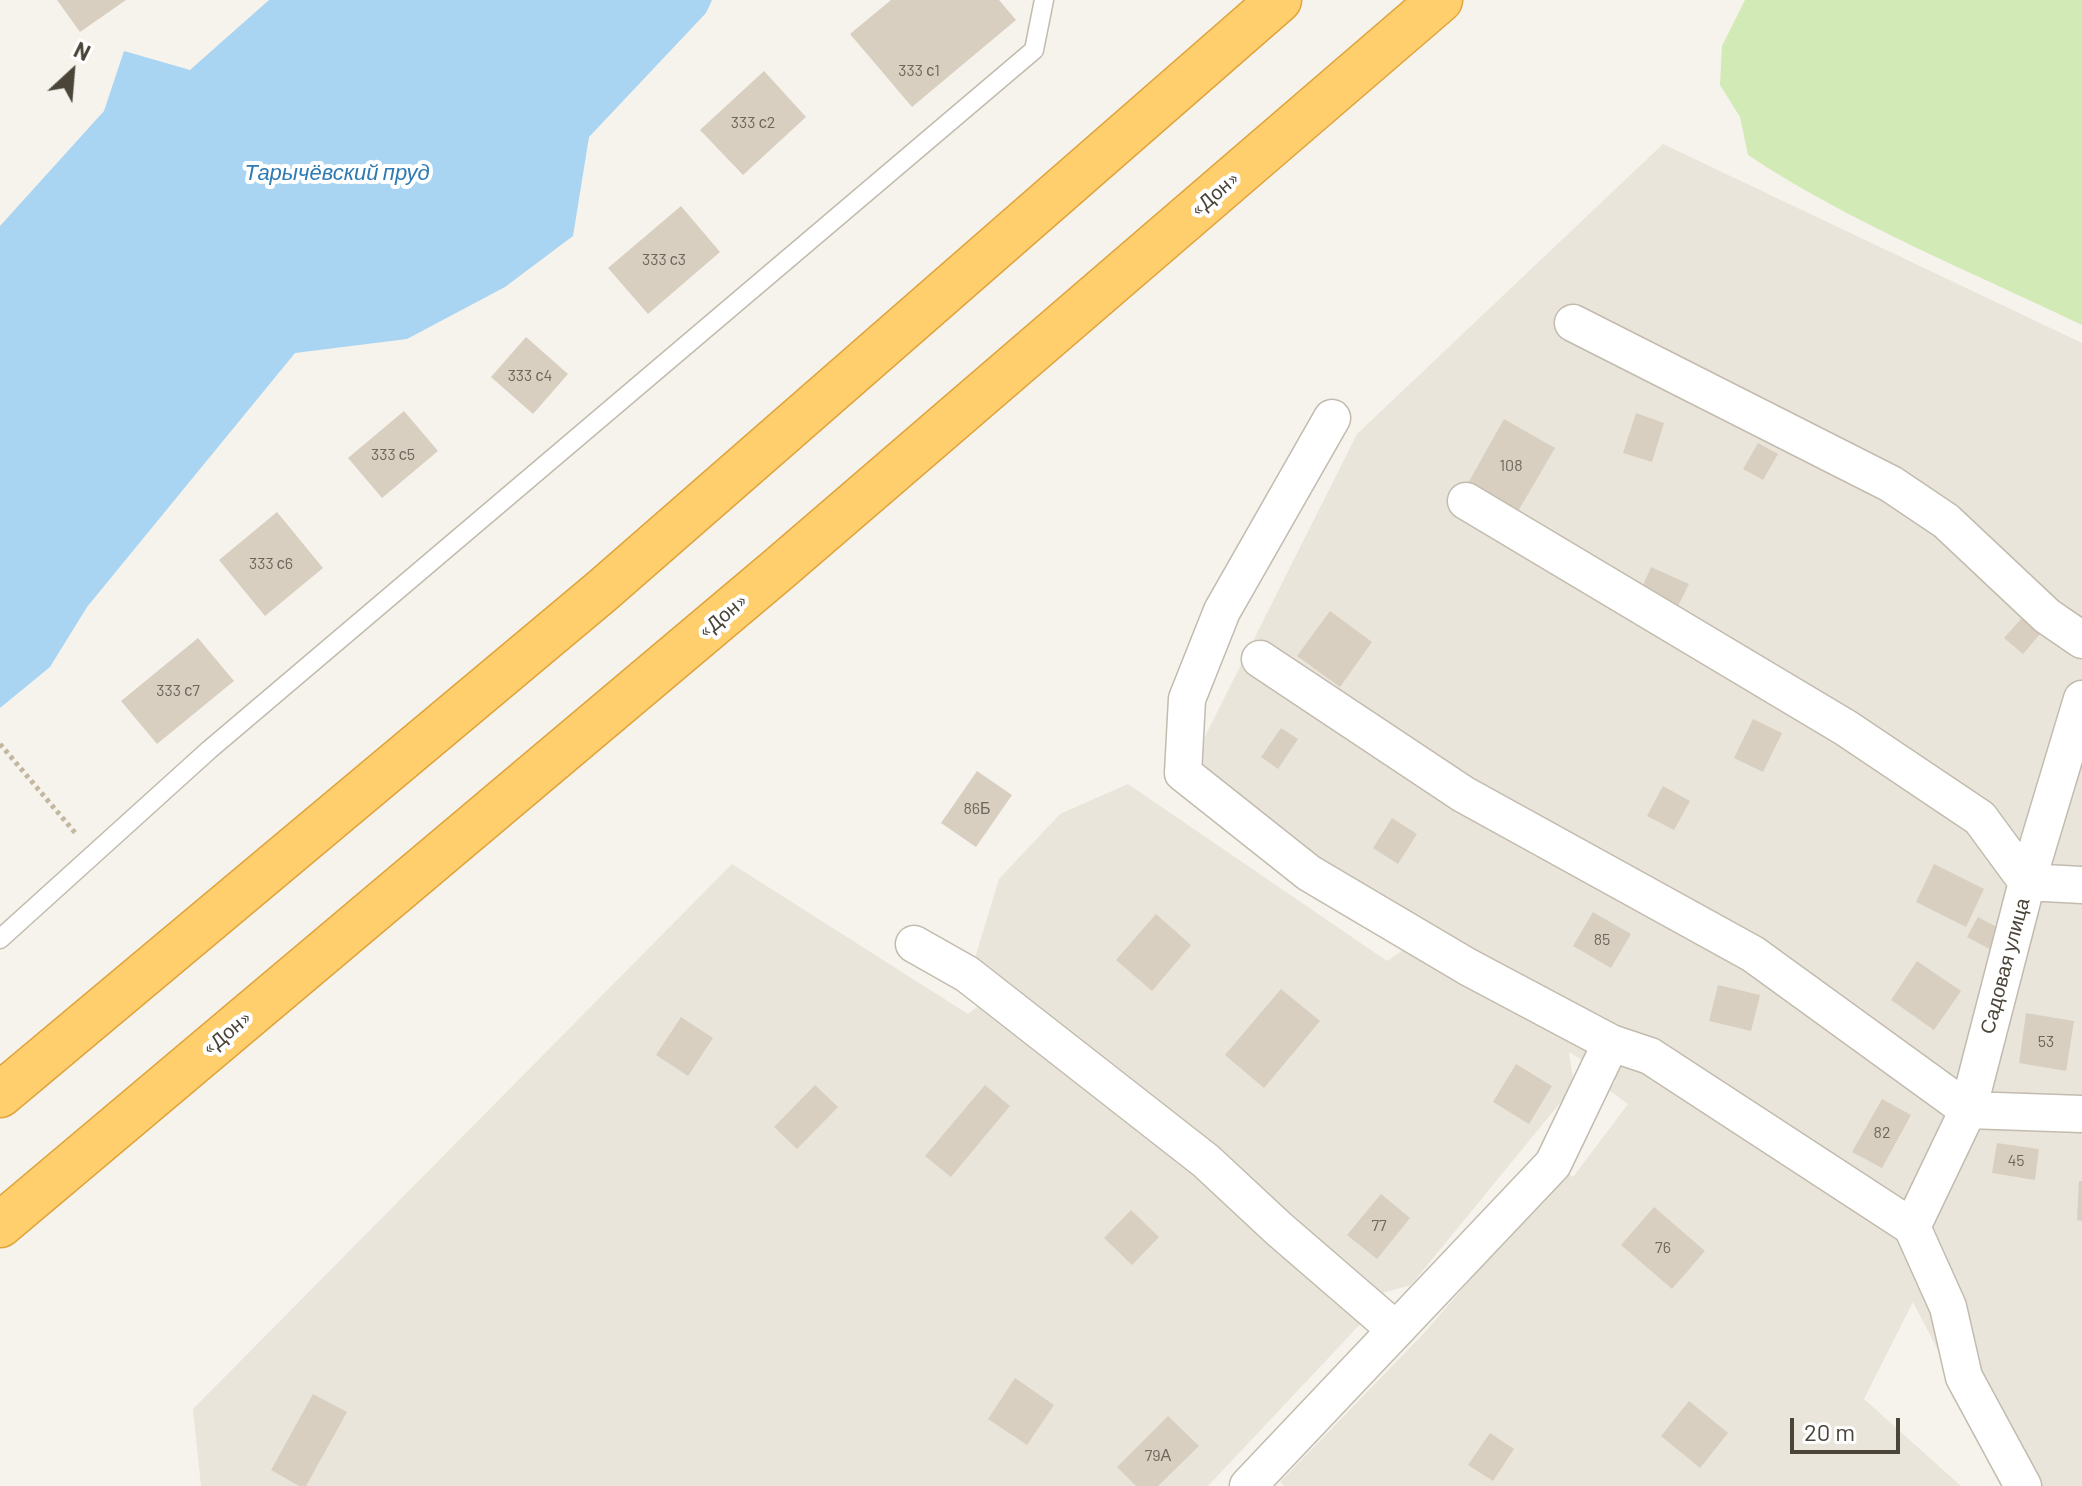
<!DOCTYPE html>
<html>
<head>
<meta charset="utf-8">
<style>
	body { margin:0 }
	#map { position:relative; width:2082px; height:1486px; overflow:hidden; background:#f6f3ec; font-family:Barlow,sans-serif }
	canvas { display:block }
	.north { position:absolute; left:32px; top:32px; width:80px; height:80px; -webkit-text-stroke:6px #fff; paint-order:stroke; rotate:26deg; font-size:22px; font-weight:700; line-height:32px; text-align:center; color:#4b4439 }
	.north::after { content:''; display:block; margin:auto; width:28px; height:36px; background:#4b4439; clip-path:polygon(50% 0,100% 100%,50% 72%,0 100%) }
	.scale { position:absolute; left:1790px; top:1418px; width:110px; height:36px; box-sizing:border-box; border:4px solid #4b4439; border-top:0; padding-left:10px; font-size:24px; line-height:28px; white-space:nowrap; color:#4b4439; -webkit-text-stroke:6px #fff; paint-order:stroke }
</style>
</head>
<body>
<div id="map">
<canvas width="2082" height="1486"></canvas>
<div class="north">N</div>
<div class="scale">20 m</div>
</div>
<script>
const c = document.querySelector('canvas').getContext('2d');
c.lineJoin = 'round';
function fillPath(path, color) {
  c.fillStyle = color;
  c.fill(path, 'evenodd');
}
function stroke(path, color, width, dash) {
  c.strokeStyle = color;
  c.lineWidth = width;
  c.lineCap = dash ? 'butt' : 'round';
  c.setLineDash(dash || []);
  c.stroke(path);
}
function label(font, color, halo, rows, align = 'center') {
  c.font = font + ' Barlow,sans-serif';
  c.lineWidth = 8;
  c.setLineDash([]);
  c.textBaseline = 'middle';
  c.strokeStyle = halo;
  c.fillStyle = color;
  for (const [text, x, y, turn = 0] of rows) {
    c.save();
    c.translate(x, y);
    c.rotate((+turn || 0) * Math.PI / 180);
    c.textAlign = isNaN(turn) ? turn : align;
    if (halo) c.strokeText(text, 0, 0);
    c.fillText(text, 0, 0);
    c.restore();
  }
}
const residential = new Path2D(`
	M1663 144 2082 343V1486H2008L1913 1302 1864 1399 1961 1486H1285L1280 1482 1425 1332 1564 1171 1573 1177 1628 1104 1609 1090 1616 1081 1569 1052 1574 1086 1411 1285 1382 1293 971 971 999 879 1060 814 1128 784 1387 961 1403 950 1180 786 1357 434Z
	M732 864 968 1014 990 997 1367 1317 1208 1486H201L193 1409Z`);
const green = new Path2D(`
	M1745 0H2082V325C1970 271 1852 224 1748 155L1740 117 1720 85 1722 46Z`);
const water = new Path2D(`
	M269 0H712L706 13 589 137 573 236 505 287 407 339 295 353 87 607 50 667 0 708V226L104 111 124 51 190 70Z`);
const building = new Path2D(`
	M57 0H126L80 32Z
	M891 0H999L1016 20 912 107 850 34Z
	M764 71 806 117 743 175 700 130Z
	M681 206 720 252 648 314 608 268Z
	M526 337 568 374 533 414 491 377Z
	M404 411 438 451 382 498 348 458Z
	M1636 413 1664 423 1652 462 1623 453Z
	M1504 419 1555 448 1517 513 1467 485Z
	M1758 443 1778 454 1763 480 1743 469Z
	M277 512 323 568 265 616 219 560Z
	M1651 567 1689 584 1678 606 1641 590Z
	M1330 611 1372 642 1340 687 1297 656Z
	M2022 618 2041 633 2023 654 2004 638Z
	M198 638 234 681 157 744 121 701Z
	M1753 719 1782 733 1763 772 1734 758Z
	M1281 728 1298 739 1278 769 1261 757Z
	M977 771 1012 795 976 847 941 823Z
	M1663 786 1690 801 1674 830 1647 816Z
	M1392 818 1417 834 1398 864 1373 848Z
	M1934 864 1984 889 1966 927 1916 902Z
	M1593 912 1631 934 1611 968 1573 946Z
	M1156 914 1191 945 1152 991 1116 960Z
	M1978 917 2004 931 1993 951 1967 937Z
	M1917 961 1961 991 1934 1030 1891 1000Z
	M1718 985 1760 995 1751 1031 1709 1021Z
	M1281 989 1320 1021 1264 1088 1225 1055Z
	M2026 1013 2074 1021 2066 1071 2019 1063Z
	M681 1017 713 1038 688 1076 656 1055Z
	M1516 1064 1552 1086 1529 1124 1493 1102Z
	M815 1085 838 1107 797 1149 774 1127Z
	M985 1085 1010 1106 951 1177 925 1156Z
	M1882 1099 1911 1115 1882 1168 1852 1152Z
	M1997 1143 2039 1149 2035 1180 1992 1173Z
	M2079 1181H2082V1221L2077 1220Z
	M1381 1194 1410 1218 1377 1259 1347 1235Z
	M1654 1207 1705 1251 1672 1289 1621 1245Z
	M1131 1210 1159 1237 1132 1265 1104 1238Z
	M1015 1378 1054 1405 1027 1445 988 1419Z
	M313 1394 347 1412 306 1486H299L271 1470Z
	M1689 1401 1728 1433 1700 1468 1661 1436Z
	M1168 1416 1199 1446 1158 1486H1136L1117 1467Z
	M1490 1433 1514 1449 1493 1481 1468 1465Z`);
const path = new Path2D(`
	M0 744 77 835`);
const lane = new Path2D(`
	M0 939 209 750 1034 50 1044 0`);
const street = new Path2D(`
	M1573 323 1891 484 1946 521 2047 616 2082 640
	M1332 418 1222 611 1187 699 1183 773 1309 873 1468 967 1611 1043 1650 1056 1912 1227 1948 1307 1964 1377 2023 1486
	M1466 501 1846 728 1980 818 2027 882 2082 885
	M1260 659 1463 794 1753 954 1968 1110 2082 1114
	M914 944 967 974 1206 1161 1279 1229 1396 1330
	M1912 1227 1968 1110 2027 882 2082 699
	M1248 1486 1553 1164 1611 1043`);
const highway = new Path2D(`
	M0 1095 602 591 1279 0
	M0 1225 780 568 1440 0`);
const numberNames = [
	["333 с1",919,71],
	["333 с2",753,123],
	["333 с3",664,260],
	["333 с4",530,376],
	["333 с5",393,455],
	["108",1511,466],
	["333 с6",271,564],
	["333 с7",178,691],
	["86Б",977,809],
	["85",1602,940],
	["53",2046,1042],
	["82",1882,1133],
	["45",2016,1161],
	["77",1379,1226],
	["76",1663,1248],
	["79А",1158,1456]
];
const streetNames = [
	["«Дон»",1215,194,-41],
	["«Дон»",723,616,-40],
	["Садовая улица",2005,966,-75],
	["«Дон»",227,1033,-40]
];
const waterNames = [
	["Тарычёвский пруд",337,173]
];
fillPath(residential, '#eae5da');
fillPath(green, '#d2eab5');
fillPath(water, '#a9d4f2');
fillPath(building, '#d8cfc1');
stroke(lane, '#c2bbae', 21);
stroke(street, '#c2bbae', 39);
stroke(highway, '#e0a43c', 47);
stroke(path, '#c4b79f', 5, [4, 4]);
stroke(lane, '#fff', 18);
stroke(street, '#fff', 36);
stroke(highway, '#ffcf6e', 44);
label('16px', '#6e675b', null, numberNames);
label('20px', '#4b4439', '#fff', streetNames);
label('italic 22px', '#2e7ab2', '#fff', waterNames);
</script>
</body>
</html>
